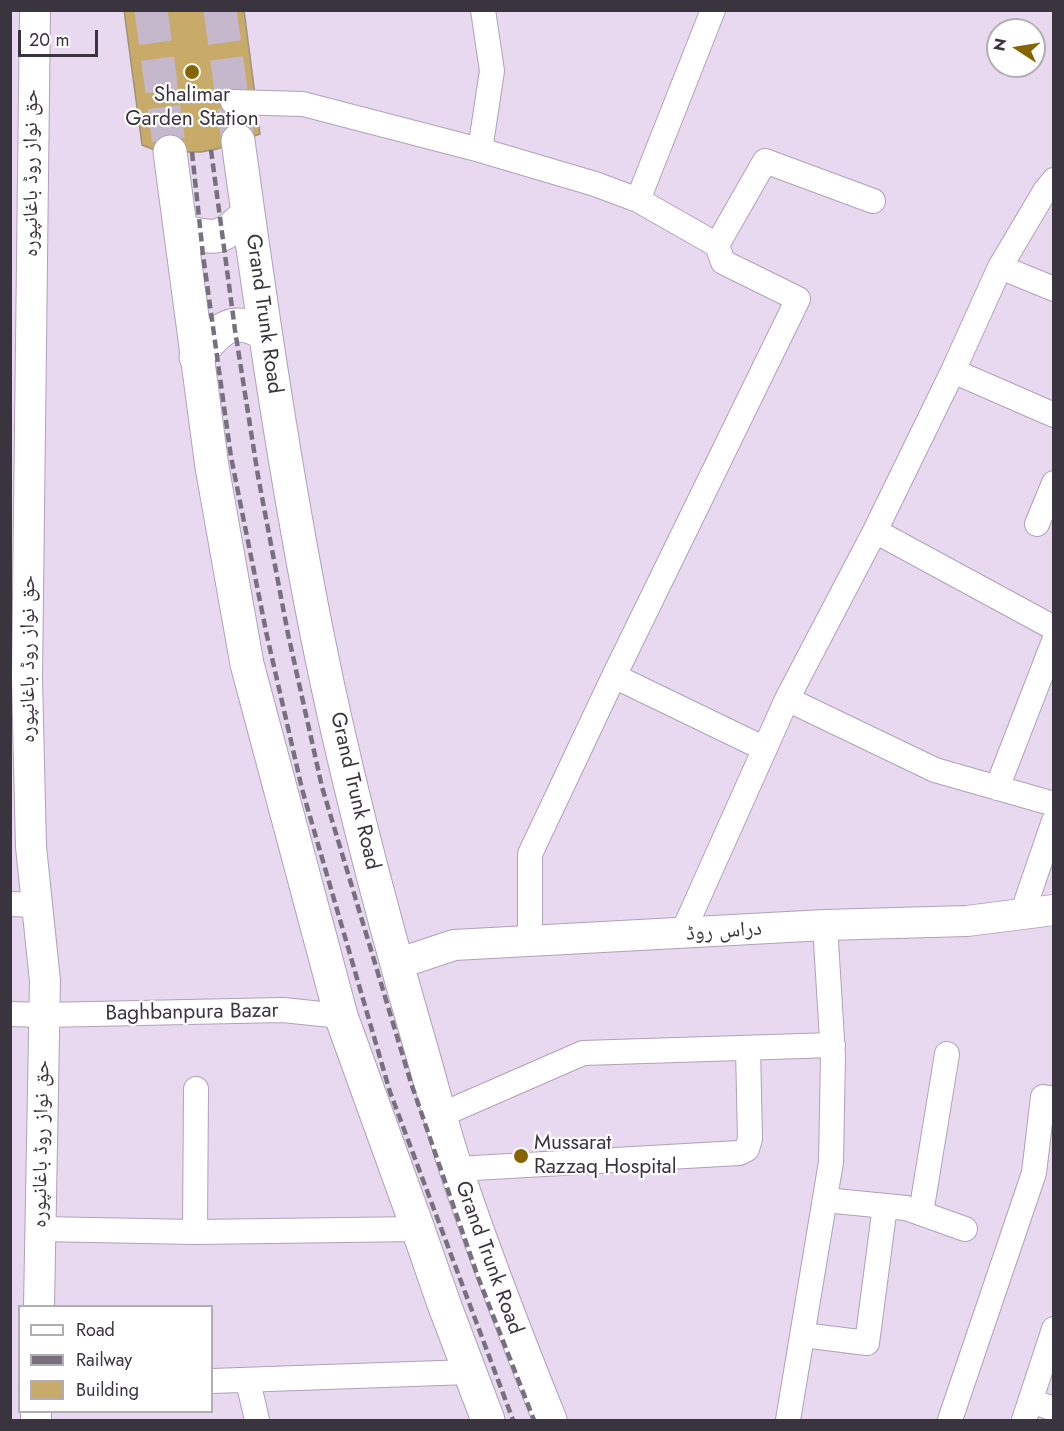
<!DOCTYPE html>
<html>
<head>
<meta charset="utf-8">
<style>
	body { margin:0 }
	#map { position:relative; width:1064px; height:1431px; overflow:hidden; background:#e8d9f1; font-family:Jost,sans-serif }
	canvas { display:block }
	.frame { position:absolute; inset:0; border:12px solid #3a343e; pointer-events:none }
	.legend { position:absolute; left:18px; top:1305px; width:195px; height:108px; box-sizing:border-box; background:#fff; border:2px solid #b0aeb2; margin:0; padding:8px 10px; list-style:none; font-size:18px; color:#3a343e }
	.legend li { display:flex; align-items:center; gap:12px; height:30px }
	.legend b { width:30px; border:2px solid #b0aeb2 }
	.north { position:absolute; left:986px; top:18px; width:60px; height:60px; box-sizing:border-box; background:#fff; border:2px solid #b0aeb2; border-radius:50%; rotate:282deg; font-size:16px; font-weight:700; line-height:24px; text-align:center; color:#3a343e }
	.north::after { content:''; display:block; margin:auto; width:21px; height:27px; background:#866500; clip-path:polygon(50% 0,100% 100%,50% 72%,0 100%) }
	.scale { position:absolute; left:18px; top:30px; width:80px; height:27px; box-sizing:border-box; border:3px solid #3a343e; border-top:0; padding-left:8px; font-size:18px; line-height:21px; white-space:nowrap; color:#3a343e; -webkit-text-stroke:4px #fff; paint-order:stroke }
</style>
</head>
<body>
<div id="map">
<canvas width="1064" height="1431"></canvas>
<div class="frame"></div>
<ul class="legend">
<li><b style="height:8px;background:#fff"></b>Road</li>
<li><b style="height:8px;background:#79707f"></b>Railway</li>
<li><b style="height:16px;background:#c9ab69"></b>Building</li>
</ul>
<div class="north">N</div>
<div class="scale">20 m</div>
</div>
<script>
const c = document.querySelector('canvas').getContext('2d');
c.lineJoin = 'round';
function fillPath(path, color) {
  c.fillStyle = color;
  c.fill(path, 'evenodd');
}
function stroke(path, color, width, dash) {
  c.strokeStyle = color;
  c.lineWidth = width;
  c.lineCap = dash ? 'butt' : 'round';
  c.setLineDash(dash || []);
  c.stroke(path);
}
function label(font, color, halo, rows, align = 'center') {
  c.font = font + ' Jost,"Noto Naskh Arabic",sans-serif';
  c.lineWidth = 4.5;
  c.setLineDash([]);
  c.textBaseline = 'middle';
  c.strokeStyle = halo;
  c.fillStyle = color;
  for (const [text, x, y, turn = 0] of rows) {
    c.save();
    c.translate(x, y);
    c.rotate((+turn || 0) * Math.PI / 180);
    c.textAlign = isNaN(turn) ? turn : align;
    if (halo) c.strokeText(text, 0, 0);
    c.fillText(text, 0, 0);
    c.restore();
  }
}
const building = new Path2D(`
	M124 10H244L260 134 217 149 201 152H160L142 145Z`);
const primaryTunnel = new Path2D(`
	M151 10 170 152
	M220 10 238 141`);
const minor = new Path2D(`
	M233 102 303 104 480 150 595 184 638 200 717 245 723 262 798 299 614 676 530 854V942
	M480 150 492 71 483 10
	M638 200 713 10
	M717 245 765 161 873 201
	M1000 267 1054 289
	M953 371 1054 415
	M1037 524 1054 483
	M875 531 1054 628
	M614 676 765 749
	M787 699 935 770 1054 804
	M997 788 1054 641
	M10 904 37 905
	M1022 914 1054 821
	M682 934 787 699 875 531 953 371 1000 267 1045 191 1054 180
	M10 1014 44 1015 283 1010 341 1016
	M441 1115 583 1053 833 1045
	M456 1169 739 1153 747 1149 750 1139 748 1048
	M825 1200 906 1208 965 1229
	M921 1213 947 1054
	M41 1229 195 1232 418 1229
	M195 1232 196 1089
	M803 1335 867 1343 885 1206
	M212 1381 469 1372
	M248 1381 257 1420
	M1031 1401 1054 1409
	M788 1420 831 1162 833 1056 825 925
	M950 1420 1034 1173 1043 1097 1054 1099
	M1024 1420 1054 1329`);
const tertiary = new Path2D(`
	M35 10 27 678 31 847 45 981 39 1306
	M397 964 454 945 825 925 967 921 1054 910
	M36 1420V1412`);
const primary = new Path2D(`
	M238 141C261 308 285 474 318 639 345 773 380 907 418 1038 431 1082 442 1128 457 1172 485 1256 517 1338 550 1420
	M170 152 212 467 247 664 341 1016 418 1229 444 1304 488 1420
	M181 231C217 240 222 240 248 213
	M196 357C219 331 229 314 264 333`);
const rail = new Path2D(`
	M211 150 235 330 258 476 288 634 322 787 411 1083 478 1277 534 1420
	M192 152 203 255 231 457 267 636 302 789 390 1092 513 1420`);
const markers = [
	[192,72,8,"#866500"],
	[521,1156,8,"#866500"]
];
const poiNames = [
	["Shalimar",192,96],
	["Garden Station",192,120],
	["Mussarat",534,1144,"left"],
	["Razzaq Hospital",534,1168,"left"]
];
const streetNames = [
	["حق نواز روڈ باغانپورہ",32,173,-90],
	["Grand Trunk Road",263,314,82],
	["حق نواز روڈ باغانپورہ",29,659,-90],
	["Grand Trunk Road",354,791,77],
	["دراس روڈ",724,932,-4],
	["Baghbanpura Bazar",192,1013,-1],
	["حق نواز روڈ باغانپورہ",42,1144,-89],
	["Grand Trunk Road",488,1258,70]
];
fillPath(building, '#c9ab69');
stroke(building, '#9d927a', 1.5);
stroke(primaryTunnel, '#c5b8cd', 33, [33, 16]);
stroke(minor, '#b0a1b8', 26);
stroke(tertiary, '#b0a1b8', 32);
stroke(primary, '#b0a1b8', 35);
stroke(minor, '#fff', 24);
stroke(tertiary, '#fff', 30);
stroke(primary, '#fff', 33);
stroke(rail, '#79707f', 4.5, [9, 4.5]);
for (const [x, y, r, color] of markers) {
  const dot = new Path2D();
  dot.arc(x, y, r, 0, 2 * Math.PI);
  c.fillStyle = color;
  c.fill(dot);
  stroke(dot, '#fff', 2);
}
label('21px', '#3a343e', '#fff', poiNames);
label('21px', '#3a343e', '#fff', streetNames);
</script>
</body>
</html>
